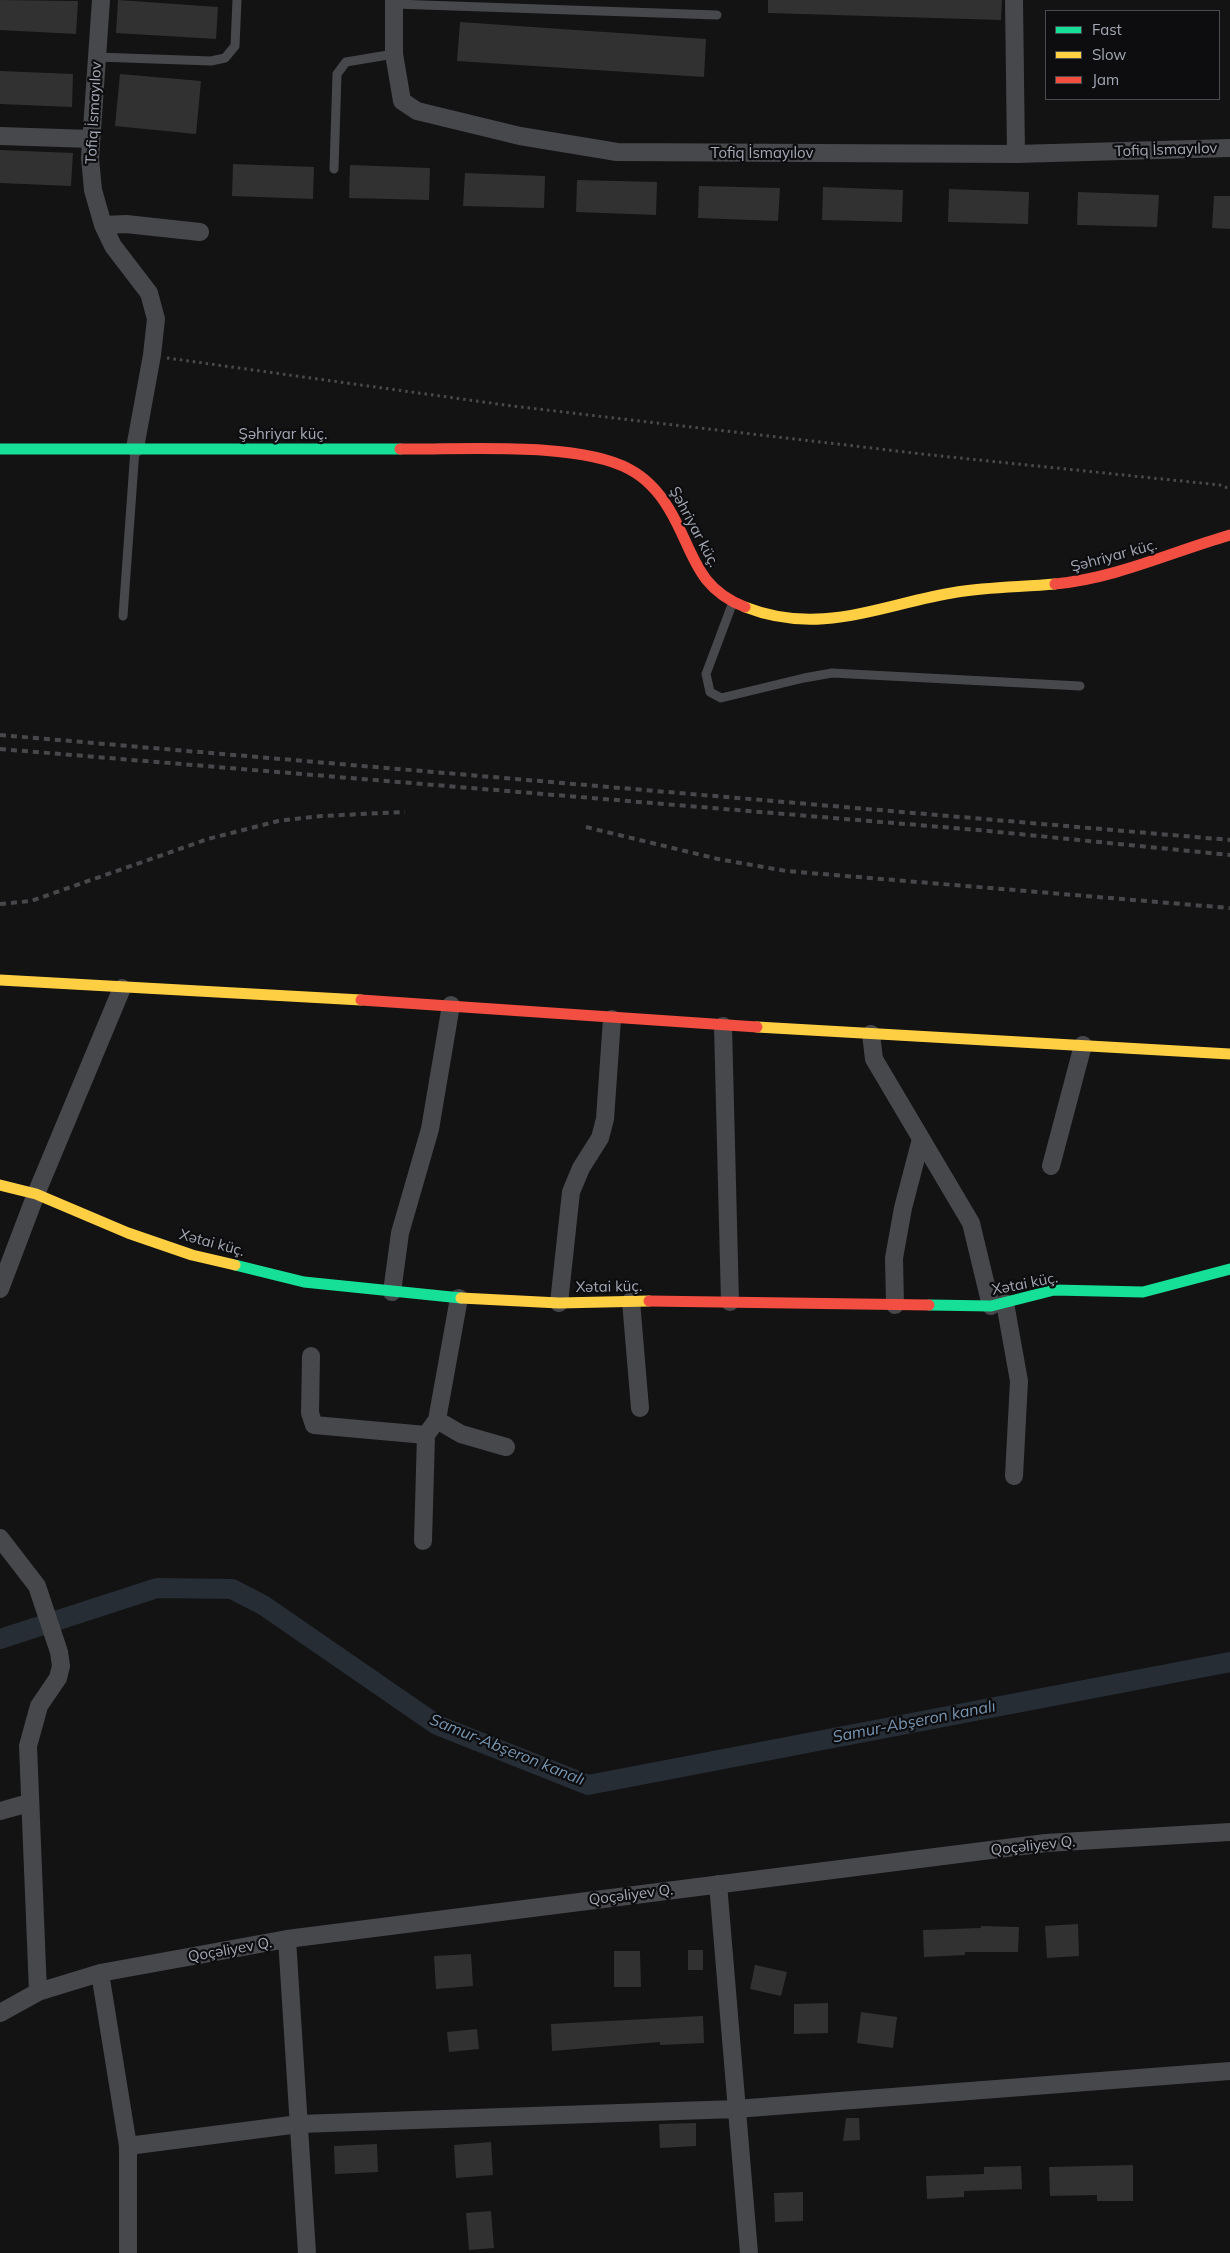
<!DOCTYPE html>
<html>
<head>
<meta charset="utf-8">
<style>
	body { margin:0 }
	#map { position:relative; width:1230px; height:2253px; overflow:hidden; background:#131313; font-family:Mulish,sans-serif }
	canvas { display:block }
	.legend { position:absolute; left:1045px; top:10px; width:175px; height:90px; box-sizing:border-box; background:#0d0d0f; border:1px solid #494b51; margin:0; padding:6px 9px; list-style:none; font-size:15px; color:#a3a8b5 }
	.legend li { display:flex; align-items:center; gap:10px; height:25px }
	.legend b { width:25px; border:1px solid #494b51 }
</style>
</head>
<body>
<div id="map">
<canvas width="1230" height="2253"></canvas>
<ul class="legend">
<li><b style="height:6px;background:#16e098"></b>Fast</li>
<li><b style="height:6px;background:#ffcf43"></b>Slow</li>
<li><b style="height:6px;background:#f24e42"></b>Jam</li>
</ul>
</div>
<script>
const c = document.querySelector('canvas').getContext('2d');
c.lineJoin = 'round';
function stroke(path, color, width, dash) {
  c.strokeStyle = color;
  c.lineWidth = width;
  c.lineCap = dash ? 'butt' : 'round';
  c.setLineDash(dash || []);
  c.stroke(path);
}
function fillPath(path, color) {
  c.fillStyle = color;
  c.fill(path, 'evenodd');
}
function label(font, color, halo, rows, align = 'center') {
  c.font = font + ' Mulish,sans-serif';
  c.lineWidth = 4.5;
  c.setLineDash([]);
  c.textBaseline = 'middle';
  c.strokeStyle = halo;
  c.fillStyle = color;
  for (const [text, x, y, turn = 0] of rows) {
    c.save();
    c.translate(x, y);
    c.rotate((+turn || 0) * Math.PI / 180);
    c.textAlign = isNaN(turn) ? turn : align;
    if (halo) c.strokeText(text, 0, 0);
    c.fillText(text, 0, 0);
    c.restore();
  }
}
const canal = new Path2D(`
	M0 1639 157 1588 232 1589 263 1605 437 1725 588 1785 1230 1662`);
const building = new Path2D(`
	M0 0 78 1 76 34 0 30Z
	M118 0 218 7 216 39 116 33Z
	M768 0H1002L1001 20 768 13Z
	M460 22 706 39 704 77 457 61Z
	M0 71 73 74 72 107 0 104Z
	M120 74 201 81 196 134 115 126Z
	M0 150 73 153 71 186 0 183Z
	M233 164 314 167 313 199 232 196Z
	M350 165 430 168 429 200 349 198Z
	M465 173 545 176 544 208 463 206Z
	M577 180 657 182 656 215 576 212Z
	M699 186 780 188 778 221 698 218Z
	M823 187 903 190 902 222 822 220Z
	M949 189 1029 192 1028 224 948 222Z
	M1078 192 1159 195 1157 227 1077 225Z
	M1214 196H1230V229L1212 228Z
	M1078 1924 1079 1956 1047 1958 1045 1926Z
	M981 1926 1019 1927 1018 1952H965V1955L924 1957 923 1930 981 1928Z
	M688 1950H703V1970H688Z
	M614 1951H640L641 1987H614Z
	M471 1954 473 1986 436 1989 434 1956Z
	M755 1965 787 1972 781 1996 750 1989Z
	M828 2003V2033L794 2034V2004Z
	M861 2012 897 2017 893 2048 857 2043Z
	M703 2016 704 2043 660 2045V2042L552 2051 551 2024Z
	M477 2029 479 2049 449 2052 447 2032Z
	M846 2118H859L860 2140 843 2141Z
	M696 2123V2146L660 2148 659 2124Z
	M491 2142 493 2175 456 2178 454 2145Z
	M377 2144 378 2172 335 2174 334 2146Z
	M1133 2165V2201H1097V2195L1050 2196 1049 2167Z
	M1021 2166 1022 2189 964 2191V2197L927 2199 926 2176 984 2174V2167Z
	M803 2192V2221L775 2222 774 2193Z
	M491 2211 494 2248 469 2250 466 2213Z`);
const path = new Path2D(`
	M167 358 512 406 931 455 1220 485 1230 489`);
const lane = new Path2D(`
	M394 4 717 15
	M97 57 211 61 225 58 235 46 237 0
	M334 169 337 74 346 62 394 54
	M733 602 706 674 710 692 721 698 804 678 832 673 1080 686
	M123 616 135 449`);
const street = new Path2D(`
	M101 0 90 158 93 190 103 225 113 246 149 293 156 319 152 355 135 448
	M394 0V54L402 101 417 111 520 136 617 152 1016 154 1230 148
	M1014 0 1016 154
	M0 136 91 139
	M103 225 126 224 200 232
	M723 1026 730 1302
	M871 1034 874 1059 971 1223 991 1306
	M1051 1166 1083 1045
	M0 1289 36 1194 122 988
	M392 1292 400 1233 430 1129 451 1005
	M631 1301 640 1408
	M559 1303 571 1192 581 1168 600 1138 605 1119 612 1019
	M1005 1303 1019 1381 1014 1476
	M895 1305 894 1258 903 1208 921 1139
	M311 1356 310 1413 314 1425 426 1435 437 1420 459 1298
	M437 1420 461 1434 506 1447
	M0 1538 37 1586 59 1652 61 1666 58 1678 39 1706 28 1746 38 1992
	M423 1541 426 1435
	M0 1811 29 1803
	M718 1884 749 2253
	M287 1939 307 2253
	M100 1973 128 2146V2253
	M0 2013 38 1992 100 1973 287 1939 1046 1843 1230 1832
	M128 2146 299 2124 736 2109 1230 2071`);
const fast = new Path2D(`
	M0 449H400
	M235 1265 304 1282 461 1298
	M929 1305 991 1306 1054 1290 1143 1292 1230 1269`);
const slow = new Path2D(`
	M745 607C821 637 882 604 957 592 989 587 1023 587 1055 584
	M0 980 361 1000
	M757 1027 1230 1054
	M0 1185 36 1194 128 1233 192 1255 235 1265
	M461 1298 559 1303 649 1301`);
const jam = new Path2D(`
	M400 449C460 450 578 441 629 469 646 478 659 492 669 509 694 550 694 587 745 607
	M1055 584C1117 578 1171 552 1230 535
	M361 1000 757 1027
	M649 1301 929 1305`);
const rail = new Path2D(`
	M0 735 1230 840
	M0 749 978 830 1230 855
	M586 827 718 859 786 871 1230 908
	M0 904 31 901 208 839 278 821 321 816 405 812`);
const streetNames = [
	["Tofiq İsmayılov",94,113,-87],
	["Tofiq İsmayılov",1166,150,-2],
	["Tofiq İsmayılov",762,153],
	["Şəhriyar küç.",283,434],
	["Şəhriyar küç.",694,527,62],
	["Şəhriyar küç.",1114,556,-15],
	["Xətai küç.",212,1243,15],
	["Xətai küç.",1025,1284,-11],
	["Xətai küç.",609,1287,-1],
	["Qoçəliyev Q.",1033,1846,-6],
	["Qoçəliyev Q.",631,1895,-7],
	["Qoçəliyev Q.",230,1950,-10]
];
const waterNames = [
	["Samur-Abşeron kanalı",914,1722,-11],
	["Samur-Abşeron kanalı",507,1750,22]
];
stroke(canal, '#262d35', 20);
fillPath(building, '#313132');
stroke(path, '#494a4e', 3, [2.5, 4]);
stroke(lane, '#47484c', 9);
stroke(street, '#47484c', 18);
stroke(fast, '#16e098', 11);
stroke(slow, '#ffcf43', 11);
stroke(jam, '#f24e42', 11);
stroke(rail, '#47484b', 4, [6, 5]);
label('15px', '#a3a8b5', '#0d0d0f', streetNames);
label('italic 16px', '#7896b2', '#0d0d0f', waterNames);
</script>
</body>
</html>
